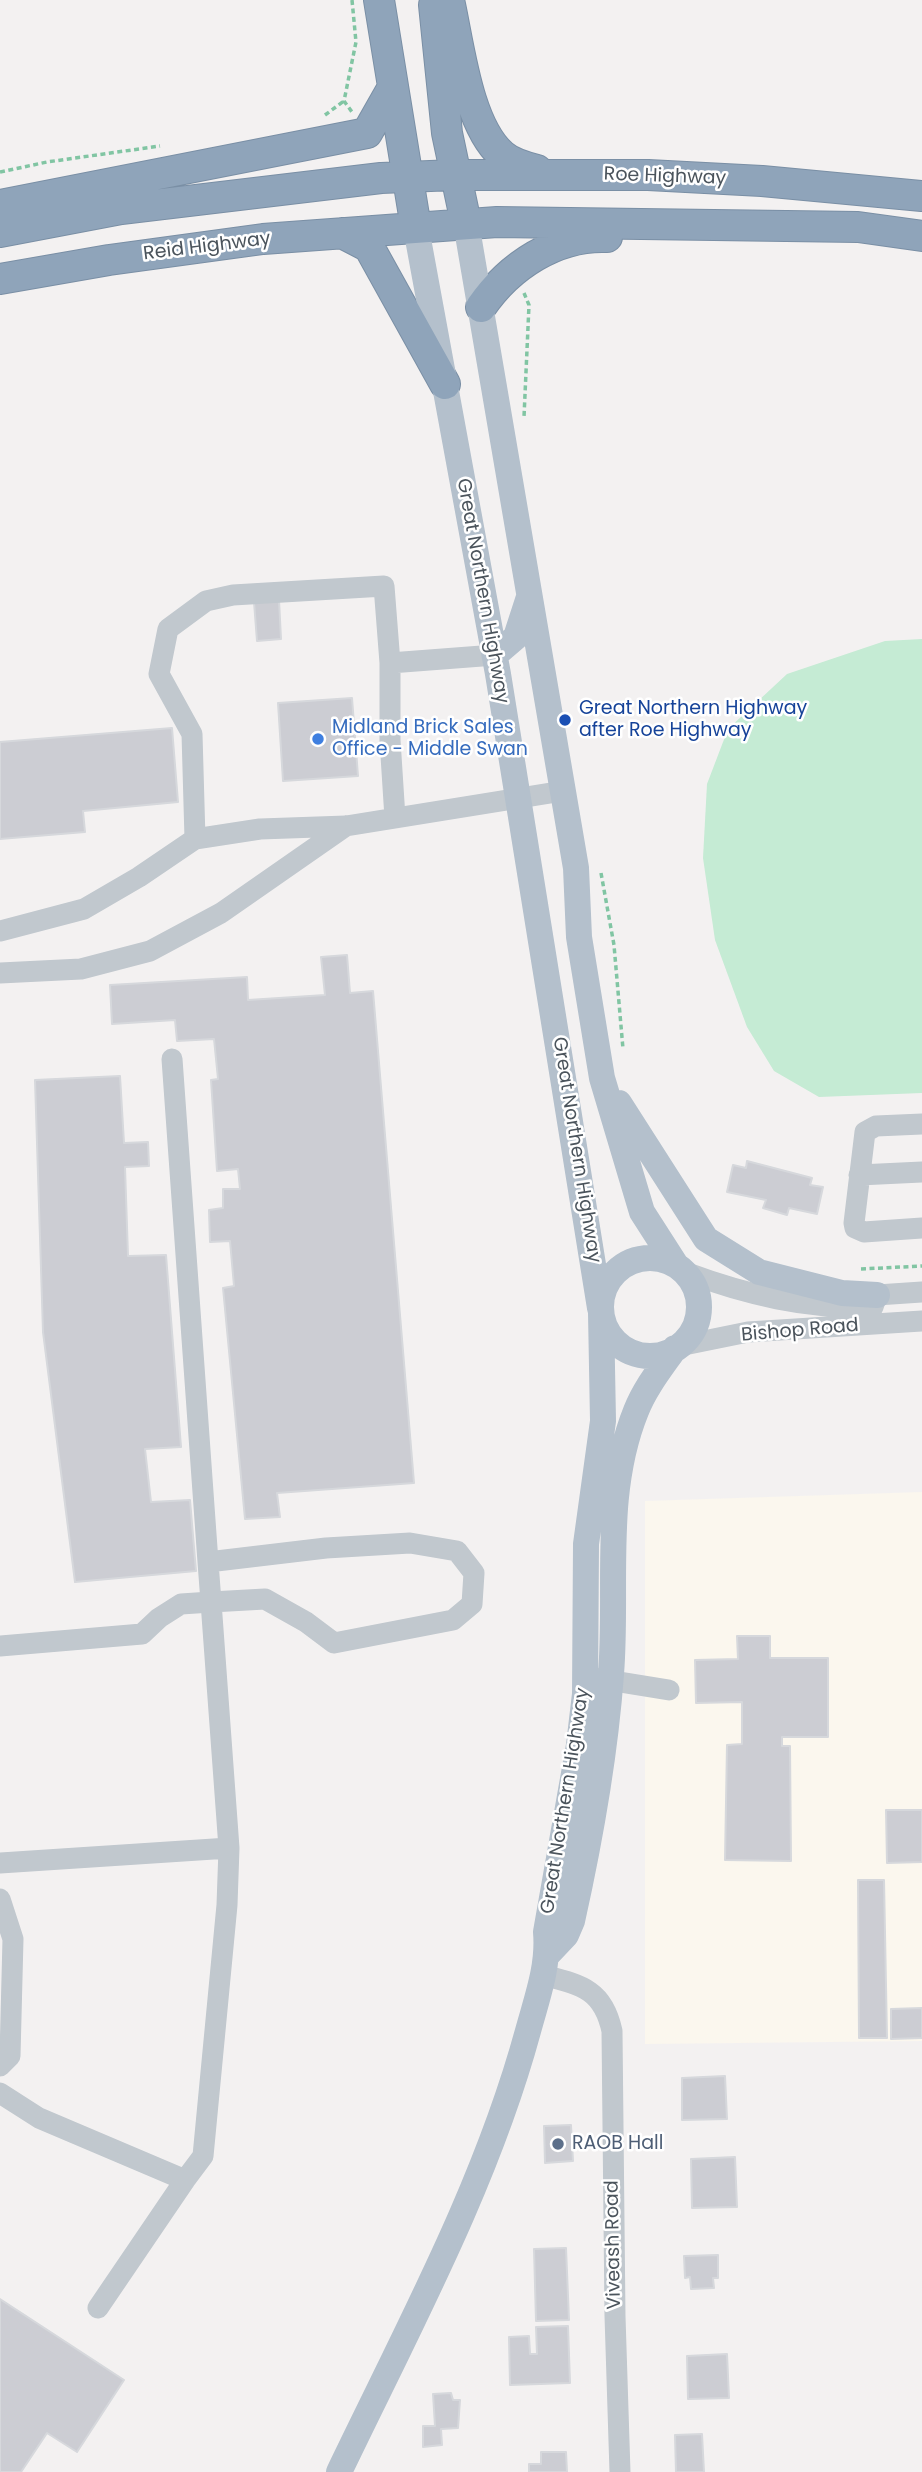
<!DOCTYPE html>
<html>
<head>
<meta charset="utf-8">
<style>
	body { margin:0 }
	canvas { display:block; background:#f3f1f1 }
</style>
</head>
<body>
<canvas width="922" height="2472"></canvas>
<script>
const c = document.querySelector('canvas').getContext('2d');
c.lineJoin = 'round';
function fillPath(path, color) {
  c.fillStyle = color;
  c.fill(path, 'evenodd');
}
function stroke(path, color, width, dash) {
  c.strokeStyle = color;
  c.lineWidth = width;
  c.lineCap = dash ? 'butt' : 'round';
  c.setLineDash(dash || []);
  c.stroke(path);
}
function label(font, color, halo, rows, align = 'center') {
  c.font = font + ' Poppins,sans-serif';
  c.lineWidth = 5;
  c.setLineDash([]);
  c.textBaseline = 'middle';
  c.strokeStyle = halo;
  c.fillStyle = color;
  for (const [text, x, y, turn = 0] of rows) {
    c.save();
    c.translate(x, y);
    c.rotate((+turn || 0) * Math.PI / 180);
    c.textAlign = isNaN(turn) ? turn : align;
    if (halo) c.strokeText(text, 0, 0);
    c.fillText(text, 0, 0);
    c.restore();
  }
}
const commercial = new Path2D(`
	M922 1492V2041L645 2044V1501Z`);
const green = new Path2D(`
	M922 639V1093L819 1097 774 1071 747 1027 715 940 703 858 707 784 728 729 787 674 885 641Z`);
const building = new Path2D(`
	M279 600 281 639 257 641 254 602Z
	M352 698 358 776 283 781 278 703Z
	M172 728 178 802 83 811 85 832 0 839V742Z
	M347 955 350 993 373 991 414 1483 277 1493 280 1517 245 1519 223 1288 234 1286 230 1241 210 1242 209 1210 223 1208V1189H240L238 1169 217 1171 211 1080 218 1079 214 1039 177 1041 175 1020 112 1024 110 985 247 977 248 1000 325 995 321 957Z
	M120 1076 124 1143 148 1142 149 1166 125 1167 128 1256 166 1255 181 1447 145 1449 151 1502 190 1500 196 1571 75 1582 43 1332 35 1080Z
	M747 1161 812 1178 810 1185 823 1187 817 1214 789 1208 787 1215 763 1208 766 1200 727 1192 733 1165 746 1168Z
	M737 1636H770V1658H828V1737H782V1746H790L791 1861 725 1860 727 1745 742 1744V1702L696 1703 695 1660 738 1659Z
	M886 1810H922V1862L887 1863Z
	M858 1880H884L887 2038H859Z
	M922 2008V2038L891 2039V2009Z
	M725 2076 727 2119 682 2120V2078Z
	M571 2125 573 2161 545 2163 544 2126Z
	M735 2157 737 2207 692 2208 691 2159Z
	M566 2248 569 2320 536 2321 534 2249Z
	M718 2255V2278H713L714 2288 691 2289 690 2277 685 2278 684 2256Z
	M0 2299 124 2380 77 2452 47 2433 21 2472H0Z
	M568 2326 570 2383 510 2385 509 2337 529 2336 530 2354H537L536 2327Z
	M727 2354 729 2398 688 2399 687 2356Z
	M451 2393 453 2400H460L458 2428 441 2429 442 2445 423 2447V2426H435L433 2394Z
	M702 2434 704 2472H676L675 2435Z
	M541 2452H566L567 2472H529V2464H541Z`);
const path = new Path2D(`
	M352 0 356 42 344 101 352 112
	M325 115 344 101
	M0 172 47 162 160 146
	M524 293 529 305 524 417
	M601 873 614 945 623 1049
	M861 1269 922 1266`);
const minor = new Path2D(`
	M395 818 390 740V663L495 655
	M195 839 192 734 159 674 168 629 206 601 233 595 384 586 390 663
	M0 931 84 909 139 877 195 839 260 829 346 826 563 791
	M0 973 81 969 150 951 221 913 346 826
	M172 1059 208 1562 211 1602 265 1599 306 1622 334 1643 453 1620 472 1604 474 1573 457 1551 410 1543 326 1548 208 1562
	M922 1124 876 1126 865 1132 854 1223 855 1228 864 1232 922 1228
	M859 1175 922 1172
	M685 1272C747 1295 806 1309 873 1307L877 1295 922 1292
	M679 1346 748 1332 922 1321
	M0 1646 142 1634 159 1618 181 1604 211 1602 229 1848 0 1863
	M595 1678 669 1690
	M0 1899 13 1939 10 2056 0 2066
	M543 1975C581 1985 603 1989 612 2031L615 2316 620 2472
	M0 2093 39 2118 185 2180 98 2308
	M185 2180 203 2156 227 1905 229 1848`);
const major = new Path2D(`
	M466 223 576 868 579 937 602 1078 642 1212 676 1265
	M416 228 498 674 600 1308
	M495 655 516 637 529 597
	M619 1103 706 1239 759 1272 842 1293 877 1295
	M601 1307a49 49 0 1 1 98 0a49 49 0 1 1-98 0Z
	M548 1954 566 1935 572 1921C590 1840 605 1757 611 1674 618 1587 602 1495 636 1411 645 1388 661 1368 675 1348
	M339 2472C408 2328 486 2185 528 2031 537 1998 549 1966 546 1932L579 1745 585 1694 586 1544 603 1421 601 1313`);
const highway = new Path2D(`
	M379 0 416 228
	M449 0C459 44 467 124 502 155 511 163 525 167 537 170
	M434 5 447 133 466 223
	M0 205 367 133 392 89
	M0 232 121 209 381 178 455 175H648L762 181 922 196
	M342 233 369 247 445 384
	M0 279 109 260 263 239 497 222 858 227 922 236
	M481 307C509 266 556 235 607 237`);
const markers = [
	[565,720,7,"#1a4fb4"],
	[318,739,7,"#3f7fe0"],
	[558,2144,7,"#5c6f8a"]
];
const streetNames = [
	["Roe Highway",665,177,2],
	["Reid Highway",207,247,-7],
	["Great Northern Highway",482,591,80],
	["Great Northern Highway",576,1150,81],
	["Bishop Road",800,1331,-5],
	["Great Northern Highway",566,1801,-81],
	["Viveash Road",614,2245,-91]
];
const transitNames = [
	["Great Northern Highway",579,709],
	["after Roe Highway",579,731]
];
const shopNames = [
	["Midland Brick Sales",332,728],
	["Office - Middle Swan",332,750]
];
const serviceNames = [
	["RAOB Hall",572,2144]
];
fillPath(commercial, '#fbf7ee');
fillPath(green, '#c5ebd4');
fillPath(building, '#cccdd3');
stroke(building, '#d6d8dc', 2);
stroke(highway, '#7a8fa5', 32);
stroke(path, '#81c5a3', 3.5, [5, 3.5]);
stroke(minor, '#c1c8ce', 21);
stroke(major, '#b4c0cc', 26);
stroke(highway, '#8fa4ba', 30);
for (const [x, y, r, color] of markers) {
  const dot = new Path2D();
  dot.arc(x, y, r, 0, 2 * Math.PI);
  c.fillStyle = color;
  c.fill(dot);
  stroke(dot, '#fff', 2.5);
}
label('19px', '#4b545c', '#fff', streetNames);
label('19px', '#164399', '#fff', transitNames, 'left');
label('19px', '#366cbe', '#fff', shopNames, 'left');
label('19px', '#4e5e75', '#fff', serviceNames, 'left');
</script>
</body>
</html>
